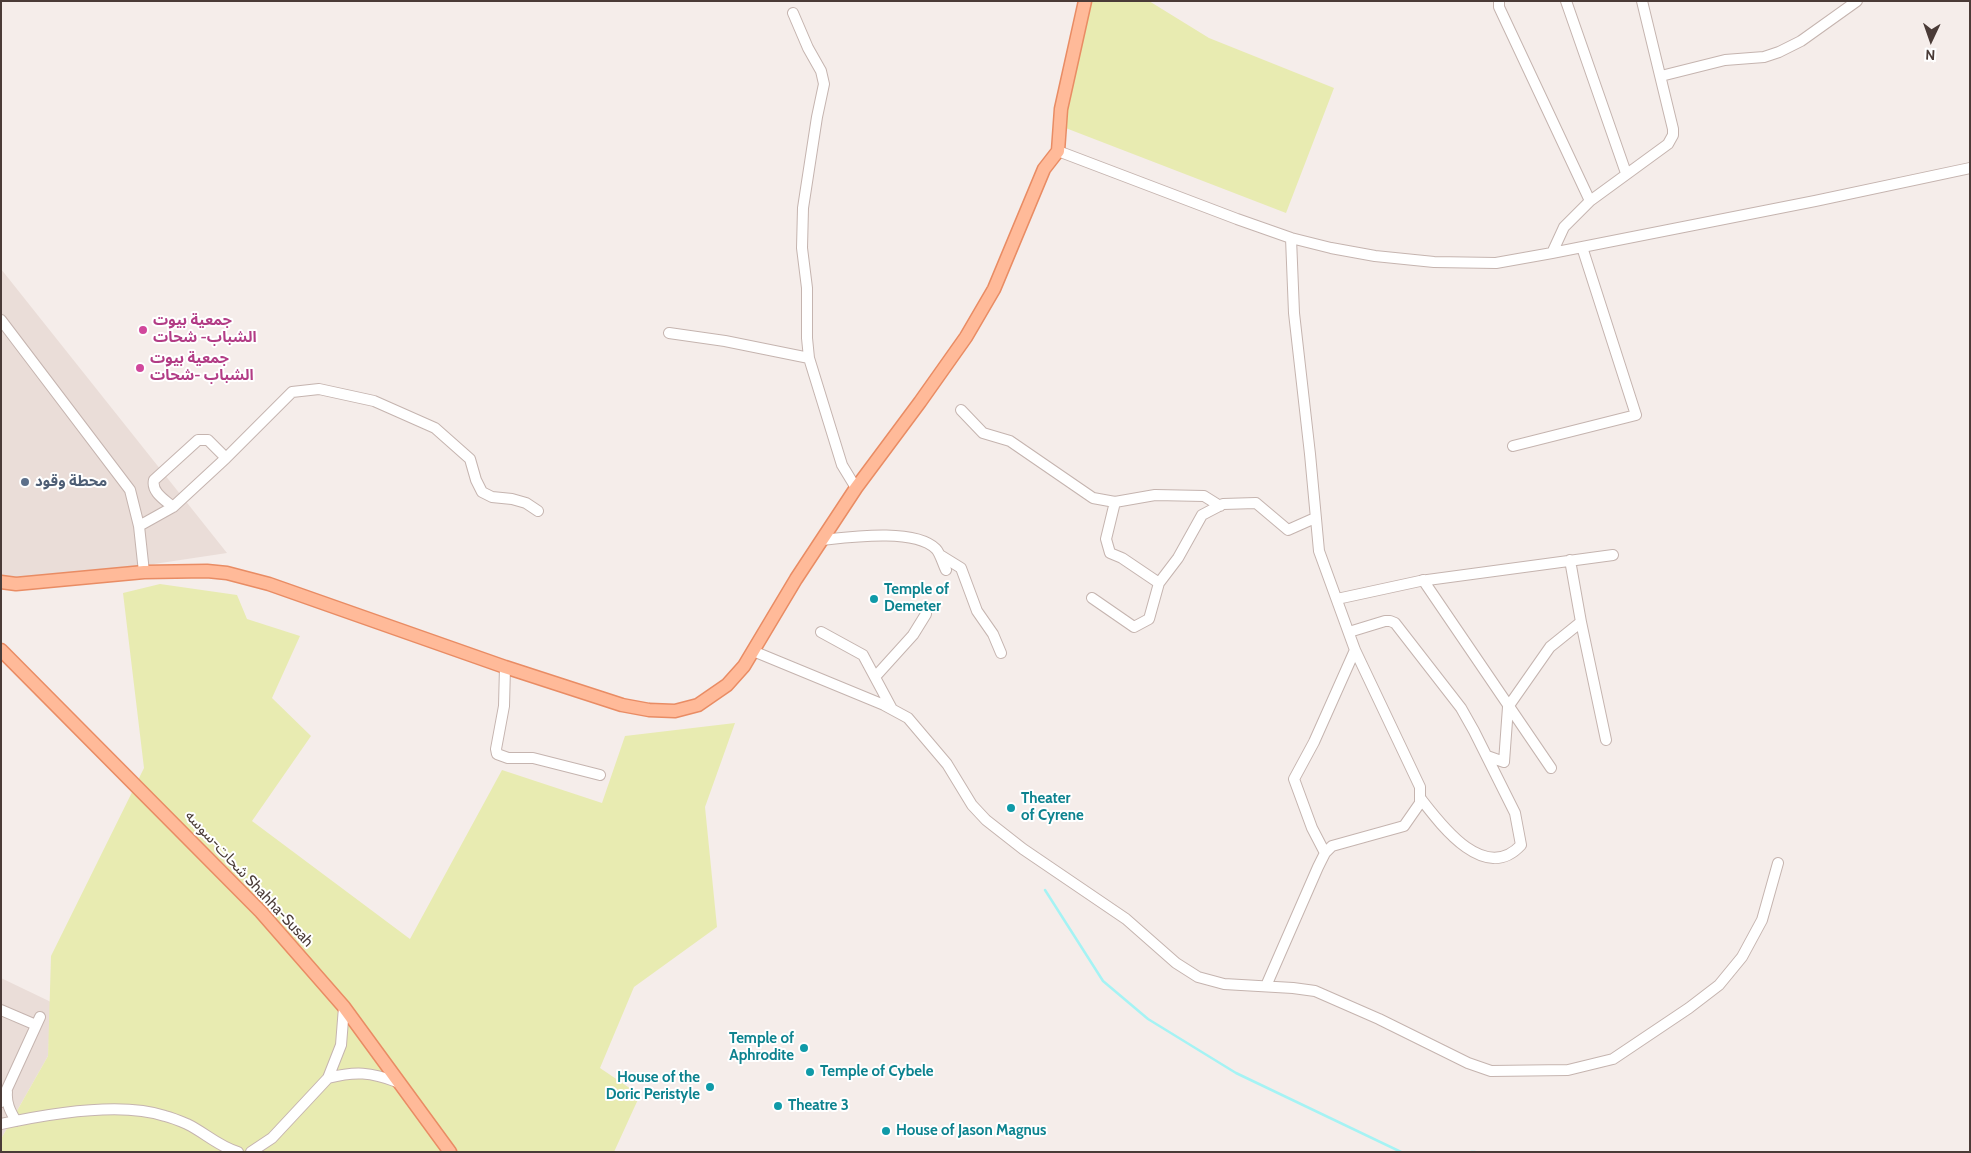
<!DOCTYPE html>
<html>
<head>
<meta charset="utf-8">
<style>
	body { margin:0 }
	#map { position:relative; width:1971px; height:1153px; overflow:hidden; background:#f5edea; font-family:Cabin,sans-serif }
	canvas { display:block }
	.frame { position:absolute; inset:0; border:2px solid #4a3b37; pointer-events:none }
	.north { position:absolute; left:1906px; top:15px; width:50px; height:50px; -webkit-text-stroke:4px #fff; paint-order:stroke; rotate:183deg; font-size:14px; font-weight:700; line-height:20px; text-align:center; color:#4a3b37 }
	.north::after { content:''; display:block; margin:auto; width:18px; height:22px; background:#4a3b37; clip-path:polygon(50% 0,100% 100%,50% 72%,0 100%) }
</style>
</head>
<body>
<div id="map">
<canvas width="1971" height="1153"></canvas>
<div class="frame"></div>
<div class="north">N</div>
</div>
<script>
const c = document.querySelector('canvas').getContext('2d');
c.lineJoin = 'round';
function fillPath(path, color) {
  c.fillStyle = color;
  c.fill(path, 'evenodd');
}
function stroke(path, color, width, dash) {
  c.strokeStyle = color;
  c.lineWidth = width;
  c.lineCap = dash ? 'butt' : 'round';
  c.setLineDash(dash || []);
  c.stroke(path);
}
function label(font, color, halo, rows, align = 'center') {
  c.font = font + ' Cabin,"Noto Sans Arabic",sans-serif';
  c.lineWidth = 4;
  c.setLineDash([]);
  c.textBaseline = 'middle';
  c.strokeStyle = halo;
  c.fillStyle = color;
  for (const [text, x, y, turn = 0] of rows) {
    c.save();
    c.translate(x, y);
    c.rotate((+turn || 0) * Math.PI / 180);
    c.textAlign = isNaN(turn) ? turn : align;
    if (halo) c.strokeText(text, 0, 0);
    c.fillText(text, 0, 0);
    c.restore();
  }
}
const residential = new Path2D(`
	M1 269 227 553 1 587Z
	M1 978 51 1002 48 1056 1 1139Z`);
const green = new Path2D(`
	M1090 1H1149L1209 38 1334 88 1286 213 1063 127Z
	M160 584 237 595 247 619 300 636 272 698 311 736 252 821 410 939 502 770 602 803 625 736 735 723 705 807 717 927 634 987 600 1068 640 1095 614 1152H1V1139L48 1056 51 956 144 768 123 593Z`);
const stream = new Path2D(`
	M1045 890 1103 981 1148 1019 1236 1073 1401 1152
	M1471 1152H1475`);
const minor = new Path2D(`
	M1499 1V7L1590 201
	M1566 1 1626 173
	M793 13 808 48 821 71 824 84 817 117 803 208 802 248 807 288V338L809 358 842 465 856 488
	M1661 76 1725 60 1764 57 1779 52 1801 41 1857 1
	M1058 151 1237 219 1291 238 1331 248 1375 256 1434 262 1496 263 1552 253 1815 201 1970 168
	M1552 253 1564 227 1590 201 1668 144 1673 135V129L1642 1
	M1 320 130 490 139 526 144 572
	M669 333 725 341 809 358
	M961 410 983 433 1010 441 1093 498 1115 502
	M1513 446 1636 415 1582 247
	M173 507C165 500 151 492 154 480L198 440H208L226 458
	M139 526 173 507 226 458 292 392 319 389 374 401 435 428 470 459 476 480 482 492 492 497 512 499 526 503 538 511
	M822 540C850 537 915 528 936 549 940 553 943 564 946 570
	M940 555 961 568 977 611 993 634 1001 653
	M1423 580 1551 768
	M1159 583 1122 558 1110 553 1106 539 1115 502 1155 495 1204 496 1220 506
	M1092 598 1134 627 1149 619 1159 583 1178 558 1202 515 1223 504 1256 503 1288 530 1315 518
	M1337 599 1420 581 1613 555
	M1581 622 1606 740
	M821 632 863 655 892 709
	M1349 632 1385 621H1390L1395 623 1461 708 1474 731 1515 813 1521 845C1485 884 1441 825 1421 799
	M753 651 884 705 908 718 947 764 972 805 986 820 1023 849 1126 919 1176 963 1198 977 1224 984 1293 988 1315 991 1379 1019 1468 1063 1491 1071 1568 1070 1613 1059 1689 1008 1719 985 1742 957 1762 920 1778 863
	M505 667 504 706 496 749 497 754 508 758H533L600 775
	M875 677 913 635 926 614
	M1487 756 1504 762 1508 707 1550 647 1581 622 1570 560
	M1325 853 1312 828 1294 779 1314 742 1355 650
	M1266 986 1318 867 1325 853 1332 846 1404 826 1420 803V787L1355 650 1319 551 1310 454 1294 313 1291 238
	M1 1010 36 1025
	M328 1078C355 1071 371 1072 397 1082
	M7 1092C6 1103 10 1111 16 1121
	M1 1102 40 1017
	M1 1124C47 1114 121 1101 165 1116 173 1118 180 1121 187 1124 204 1132 219 1147 238 1152
	M251 1152 272 1138 328 1078 341 1045 344 1007`);
const major = new Path2D(`
	M1 582 16 584 144 572 207 571 227 573 269 584 505 667 622 705 649 710 675 711 698 705 727 685 744 666 796 579 856 488 920 402 966 337 994 289 1044 169 1058 151 1061 109 1085 1
	M1 650 261 912 344 1007 450 1152`);
const markers = [
	[143,330,5,"#d1479c"],
	[140,368,5,"#d1479c"],
	[25,482,5,"#5c6f8a"],
	[874,599,5,"#0f9aa8"],
	[1011,808,5,"#0f9aa8"],
	[804,1048,5,"#0f9aa8"],
	[810,1072,5,"#0f9aa8"],
	[710,1087,5,"#0f9aa8"],
	[778,1106,5,"#0f9aa8"],
	[886,1131,5,"#0f9aa8"]
];
const hotelNames = [
	["جمعية بيوت",153,321],
	["الشباب- شحات",153,338],
	["جمعية بيوت",150,359],
	["الشباب -شحات",150,376]
];
const serviceNames = [
	["محطة وقود",35,482]
];
const cultureNames = [
	["Temple of",884,590],
	["Demeter",884,607],
	["Theater",1021,799],
	["of Cyrene",1021,816],
	["Temple of",794,1039,"right"],
	["Aphrodite",794,1056,"right"],
	["Temple of Cybele",820,1072],
	["House of the",700,1078,"right"],
	["Doric Peristyle",700,1095,"right"],
	["Theatre 3",788,1106],
	["House of Jason Magnus",896,1131]
];
const streetNames = [
	["شحات-سوسه Shahha-Susah",249,879,47]
];
fillPath(residential, '#eaddd8');
fillPath(green, '#e8ebb1');
stroke(stream, '#a5f3f4', 2.5);
stroke(minor, '#c5b4af', 12);
stroke(major, '#e98c64', 15);
stroke(minor, '#fff', 10);
stroke(major, '#ffba99', 12);
for (const [x, y, r, color] of markers) {
  const dot = new Path2D();
  dot.arc(x, y, r, 0, 2 * Math.PI);
  c.fillStyle = color;
  c.fill(dot);
  stroke(dot, '#fff', 2);
}
label('bold 15px', '#b23c85', '#fff', hotelNames, 'left');
label('bold 15px', '#4e5e75', '#fff', serviceNames, 'left');
label('bold 15px', '#0d838f', '#fff', cultureNames, 'left');
label('15px', '#4a3b37', '#fff', streetNames);
</script>
</body>
</html>
